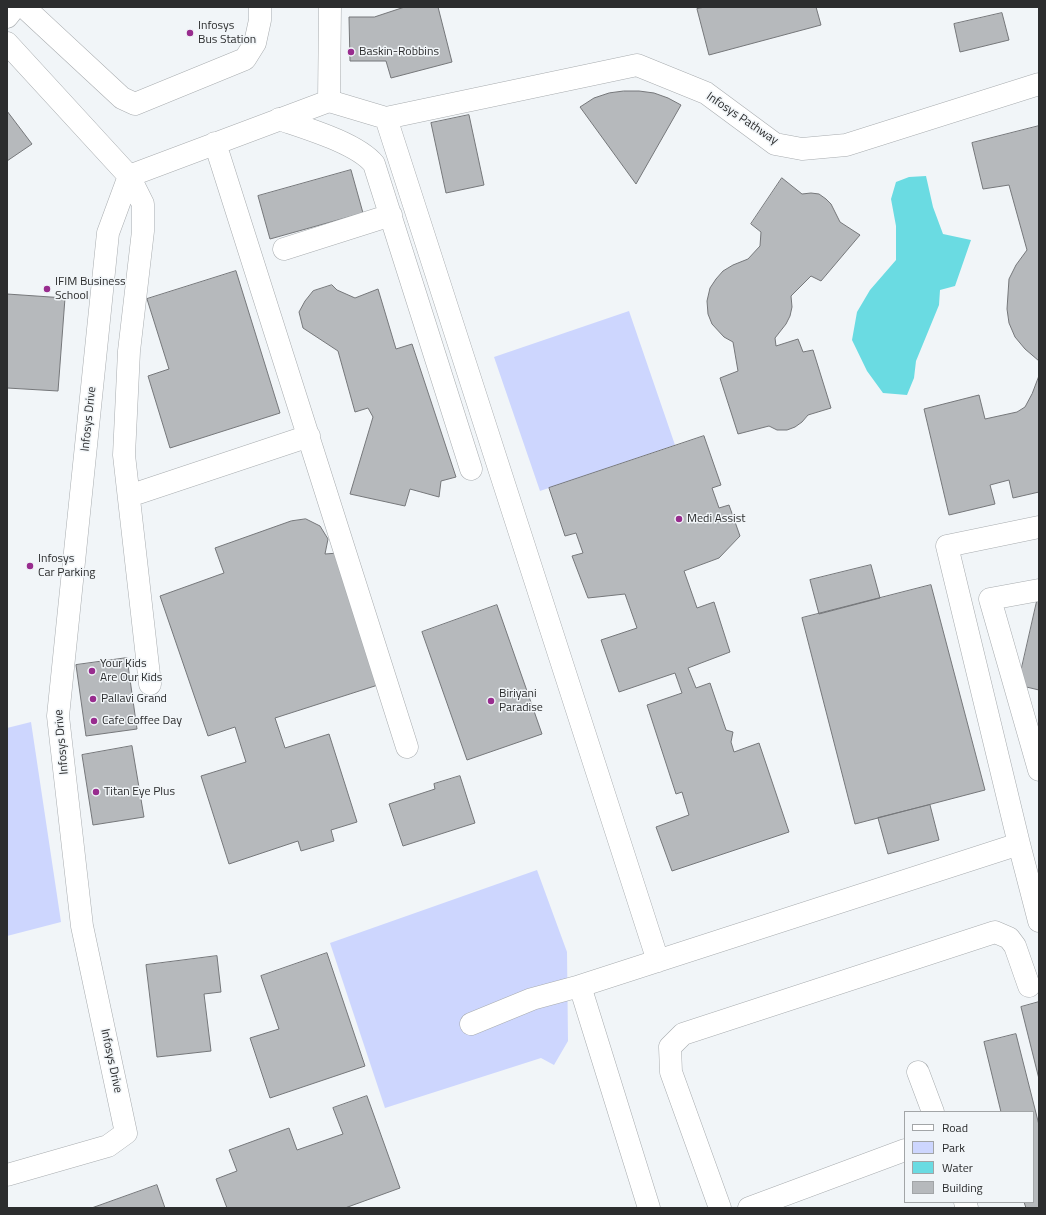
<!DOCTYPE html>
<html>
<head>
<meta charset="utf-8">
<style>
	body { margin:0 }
	#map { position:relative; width:1046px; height:1215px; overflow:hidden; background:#f1f5f8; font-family:"Titillium Web",sans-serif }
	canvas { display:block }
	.frame { position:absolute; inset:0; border:8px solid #2c2d2e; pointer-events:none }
	.legend { position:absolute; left:904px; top:1111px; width:130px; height:92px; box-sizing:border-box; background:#f1f5f8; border:1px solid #a2a5a7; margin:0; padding:5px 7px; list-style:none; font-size:12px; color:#2c2d2e }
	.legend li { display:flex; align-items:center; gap:8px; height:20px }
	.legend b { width:20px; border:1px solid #a2a5a7 }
</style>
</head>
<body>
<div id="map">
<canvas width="1046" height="1215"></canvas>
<div class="frame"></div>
<ul class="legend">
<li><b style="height:5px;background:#fff"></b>Road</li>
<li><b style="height:11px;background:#cdd6fe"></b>Park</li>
<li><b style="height:11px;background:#6adbe2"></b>Water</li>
<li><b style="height:11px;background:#b6b9bc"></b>Building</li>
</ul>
</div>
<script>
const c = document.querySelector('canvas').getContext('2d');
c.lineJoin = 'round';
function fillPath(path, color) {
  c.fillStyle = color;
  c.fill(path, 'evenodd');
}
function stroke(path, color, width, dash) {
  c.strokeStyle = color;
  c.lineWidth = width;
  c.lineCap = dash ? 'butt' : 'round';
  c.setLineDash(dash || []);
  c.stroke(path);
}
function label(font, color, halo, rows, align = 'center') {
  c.font = font + ' "Titillium Web",sans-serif';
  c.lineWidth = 3;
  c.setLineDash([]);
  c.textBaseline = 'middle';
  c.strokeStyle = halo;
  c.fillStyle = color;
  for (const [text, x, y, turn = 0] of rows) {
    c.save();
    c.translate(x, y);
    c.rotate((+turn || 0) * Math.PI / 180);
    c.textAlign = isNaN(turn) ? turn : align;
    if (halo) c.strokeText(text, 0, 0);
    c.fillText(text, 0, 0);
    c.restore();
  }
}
const green = new Path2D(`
	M629 311 675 445 540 491 494 357Z
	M31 722 61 922 7 936V728Z
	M537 870 567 952 568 1041 554 1065 541 1058 385 1108 330 943Z`);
const water = new Path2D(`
	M926 176 933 207 943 234 971 240 955 286 940 290 939 305 916 361 914 378 907 395 883 393 867 371 852 340 857 312 870 290 896 260V226L891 199 896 182 909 177Z`);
const building = new Path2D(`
	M405 7H438L452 62 391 78 386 61H350L349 17H374Z
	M705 7H816L821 25 709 55 697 9Z
	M1002 13 1009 40 960 52 954 24Z
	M624 91H639L654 93 668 98 681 105 636 184 580 107 594 98 609 93Z
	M7 111 32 144 7 161Z
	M469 115 484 185 446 193 431 123Z
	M1039 126V361L1025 349 1015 337 1009 323 1007 309 1009 279 1016 265 1027 250 1009 185 983 189 972 143Z
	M351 170 363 213 270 239 258 196Z
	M782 178 802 194 811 193 819 194 826 199 831 204 840 222 860 235 821 281 811 276 791 296 792 307 790 316 786 324 775 338 776 346 798 339 803 352 813 350 831 408 808 415 802 422 795 427 787 430H777L769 426 738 434 720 378 738 371 733 342 724 337 712 324 708 314 707 301 710 288 716 279 723 271 733 265 748 259 760 246 761 232 751 224Z
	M236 271 280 413 170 448 148 376 169 369 147 299Z
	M332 285 337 290 355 298 378 289 396 349 412 344 456 477 441 481 439 497 410 489 405 506 350 494 373 417 368 408 355 412 338 351 303 328 299 312 305 301 313 291Z
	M7 294 65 298 58 391 7 388Z
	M1039 376V492L1013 498 1009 480 990 485 995 504 949 515 924 409 979 395 985 419 1017 412 1025 407 1032 394Z
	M704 436 721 485 712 488 719 508 729 505 740 536 719 558 684 571 697 608 714 602 730 652 688 668 696 688 710 683 726 730 733 732 731 742 734 752 759 743 789 832 672 871 656 827 689 815 682 792 676 794 647 705 682 693 675 673 619 692 601 640 637 628 625 594 588 598 572 556 583 553 576 533 565 536 549 488Z
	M306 519 320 526 328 539 325 554 338 553 381 684 275 718 285 748 329 734 357 822 331 830 334 841 301 851 298 841 229 864 201 776 246 762 235 727 208 736 160 596 224 573 215 548 291 521Z
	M871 565 880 598 819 614 810 580Z
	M931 585 985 790 855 824 802 618Z
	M1039 591V690L1018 685Z
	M497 605 542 734 467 760 422 632Z
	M127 658 137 729 86 736 76 665Z
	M132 746 144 817 93 825 82 755Z
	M460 776 475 823 403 846 389 804 435 789 434 784Z
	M930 805 939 840 888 854 878 818Z
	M327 953 365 1066 270 1098 250 1038 279 1029 261 976Z
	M217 956 221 992 204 994 211 1051 157 1057 146 965Z
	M1039 1002V1079L1021 1007Z
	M1016 1034 1039 1125V1208H1026L1024 1202H1033V1112H1001L984 1042Z
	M367 1096 400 1188 345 1208H227L216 1179 237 1171 229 1150 289 1128 297 1150 343 1134 333 1108Z
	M157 1185 165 1208H92Z`);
const minor = new Path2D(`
	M24 7 122 98 135 104 245 59 255 43 260 20V7
	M7 17 15 7
	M7 43 129 176 143 204V231L129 351 124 455 150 684
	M329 101 386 118 637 65 706 93 775 144 802 149 846 145 1039 84
	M329 101 330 7
	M386 118 658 961
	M279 119C305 128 357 143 374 164L471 469
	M215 143 407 747
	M129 176 329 101
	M284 249 391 215
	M129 496 309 436
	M1039 590 990 599 1039 770
	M1019 844 1039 921
	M471 1024 532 999 580 986
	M918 1072 933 1112
	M7 1175 108 1146 126 1133 82 926 58 716 108 233 129 176
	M965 1202 967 1208
	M649 1208 580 986 1019 844 947 546 1039 527
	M720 1208 671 1072 670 1047 683 1034 995 932 1009 938 1015 946 1029 986
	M749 1208 905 1150`);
const markers = [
	[190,33,4,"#982c8e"],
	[351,52,4,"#982c8e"],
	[47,289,4,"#982c8e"],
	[679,519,4,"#982c8e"],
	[30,566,4,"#982c8e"],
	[92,671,4,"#982c8e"],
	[93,699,4,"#982c8e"],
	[491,701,4,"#982c8e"],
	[94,721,4,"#982c8e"],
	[96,792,4,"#982c8e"]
];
const poiNames = [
	["Infosys",198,26],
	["Bus Station",198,40],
	["Baskin-Robbins",359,52],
	["IFIM Business",55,282],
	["School",55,296],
	["Medi Assist",687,519],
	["Infosys",38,559],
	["Car Parking",38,573],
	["Your Kids",100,664],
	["Are Our Kids",100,678],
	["Biriyani",499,694],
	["Paradise",499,708],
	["Pallavi Grand",101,699],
	["Cafe Coffee Day",102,721],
	["Titan Eye Plus",104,792]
];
const streetNames = [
	["Infosys Pathway",742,119,34],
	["Infosys Drive",89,419,-84],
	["Infosys Drive",62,742,-95],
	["Infosys Drive",111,1061,78]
];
fillPath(green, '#cdd6fe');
fillPath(water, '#6adbe2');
fillPath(building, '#b6b9bc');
stroke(building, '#75777a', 1);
stroke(minor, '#a8acaf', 23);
stroke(minor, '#fff', 22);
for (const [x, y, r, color] of markers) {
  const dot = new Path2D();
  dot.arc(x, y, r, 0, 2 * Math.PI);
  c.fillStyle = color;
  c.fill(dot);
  stroke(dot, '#f1f5f8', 1.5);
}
label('12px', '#2c2d2e', '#f1f5f8', poiNames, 'left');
label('12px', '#2c2d2e', '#f1f5f8', streetNames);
</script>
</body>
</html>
